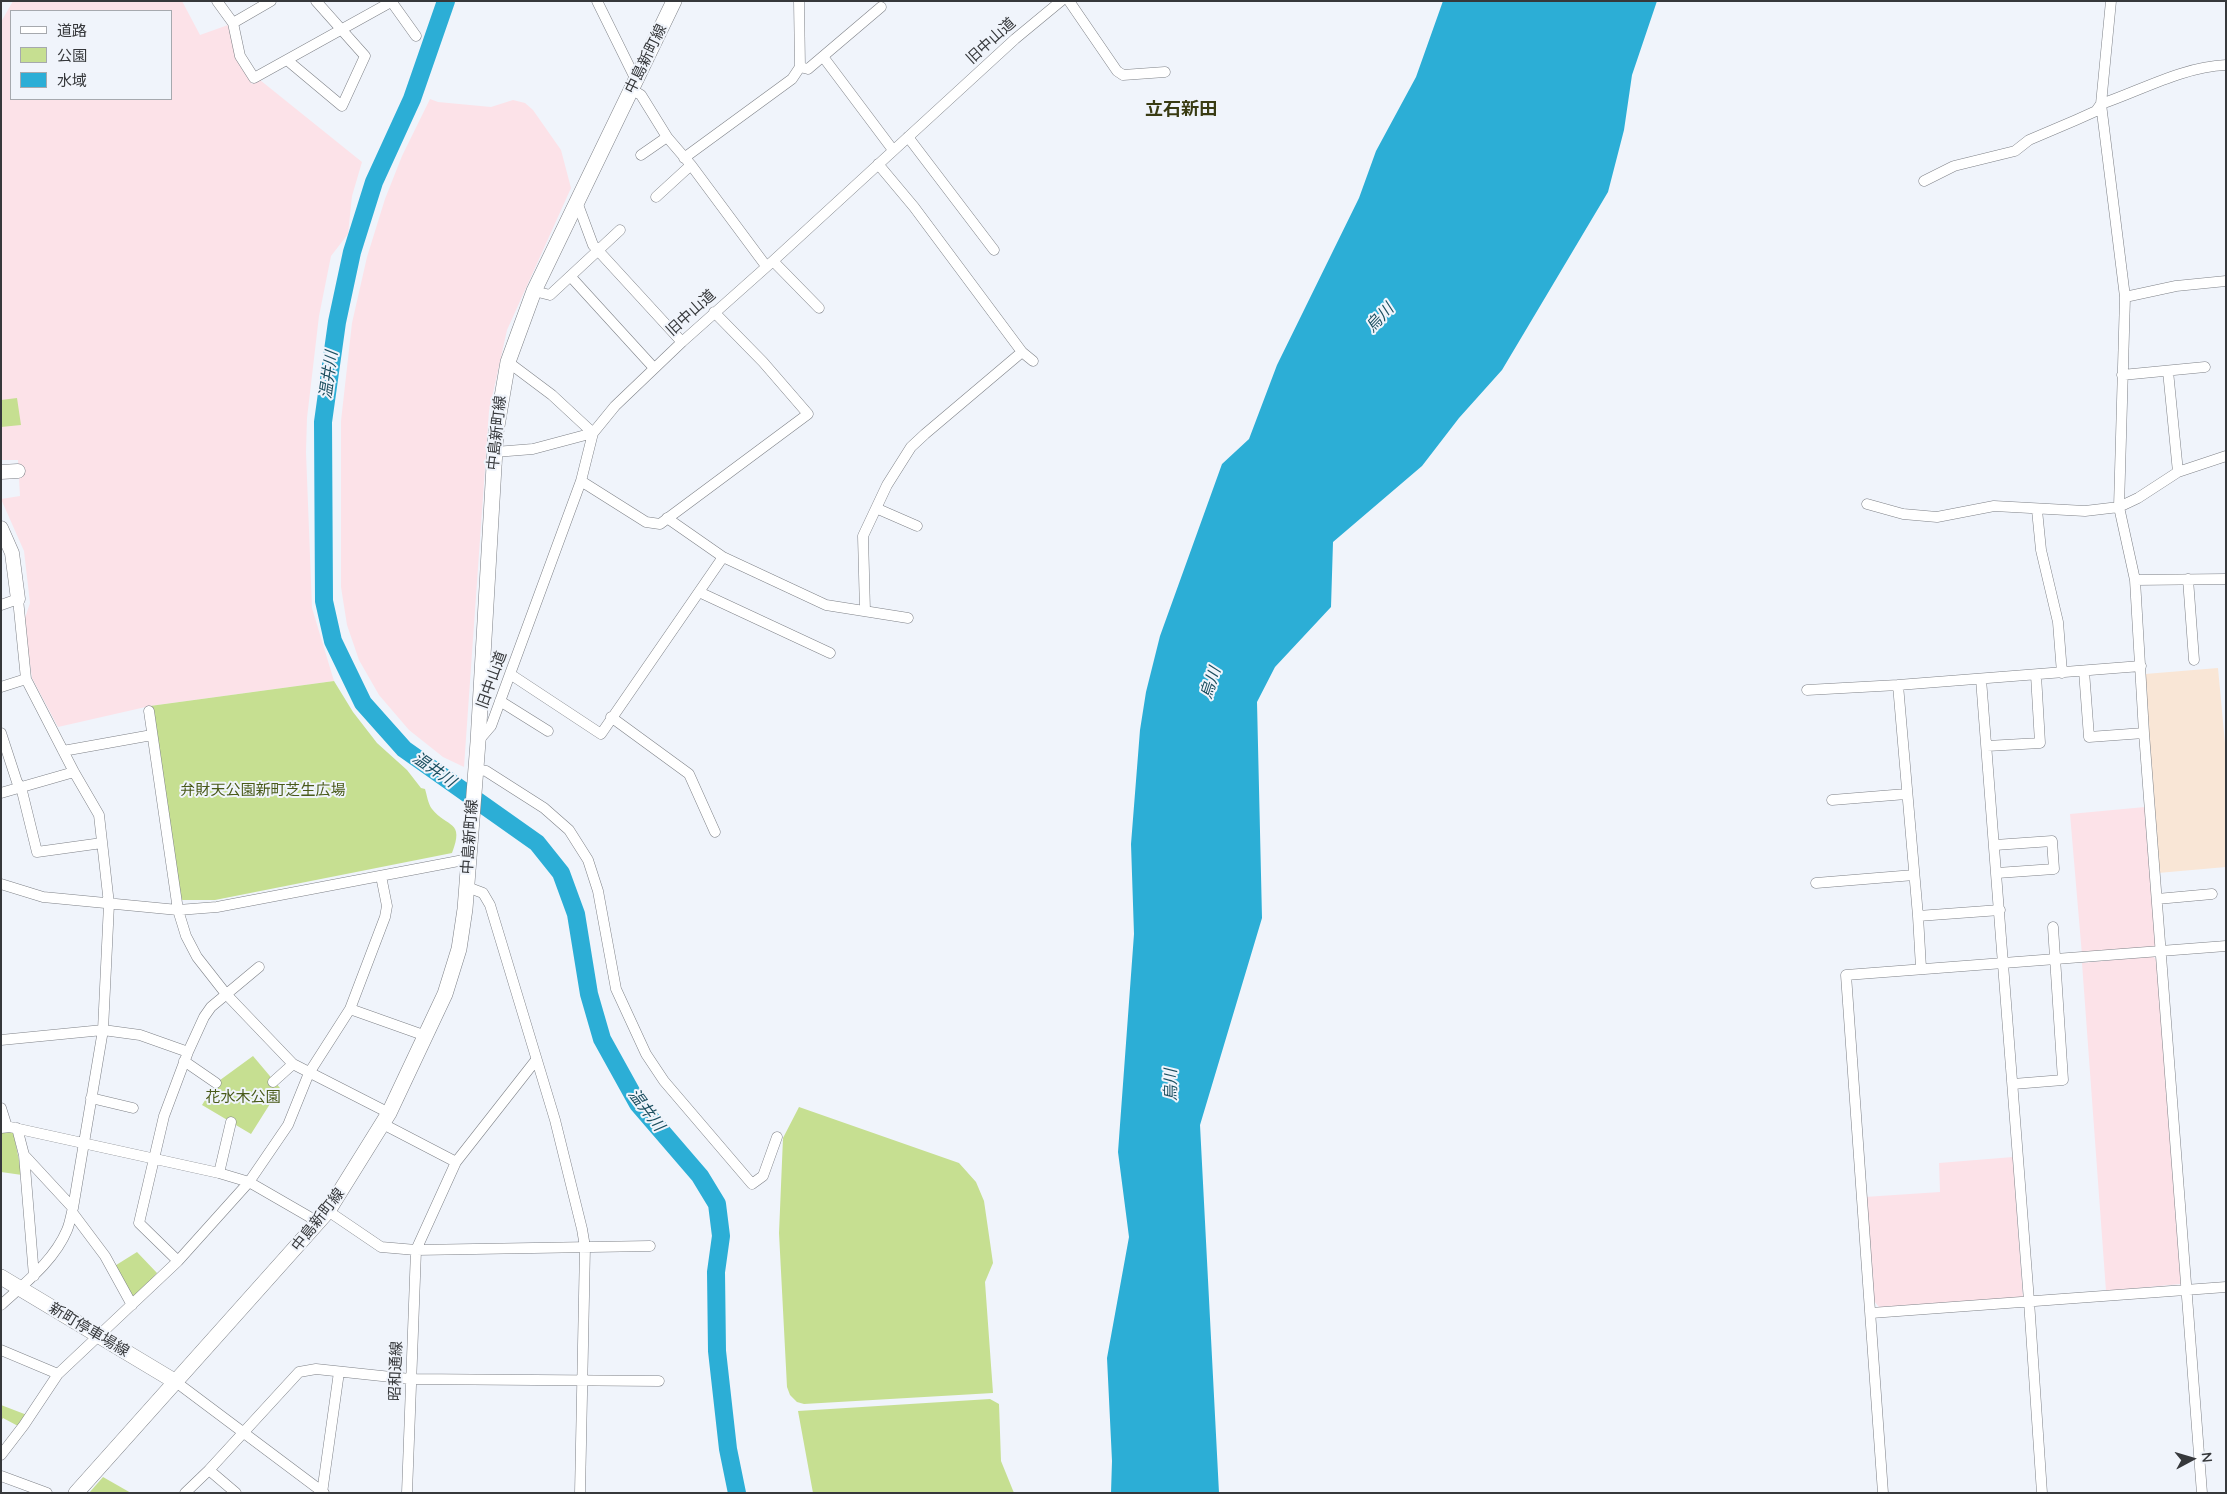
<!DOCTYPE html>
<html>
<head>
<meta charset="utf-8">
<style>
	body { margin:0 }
	#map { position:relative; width:2227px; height:1494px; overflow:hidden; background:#f0f4fb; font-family:Quicksand,"Noto Sans JP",sans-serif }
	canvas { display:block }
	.frame { position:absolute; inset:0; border:2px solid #36383b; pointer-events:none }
	.legend { position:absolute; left:10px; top:10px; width:162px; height:90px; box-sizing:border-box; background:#f0f4fb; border:1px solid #a6a9ae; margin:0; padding:6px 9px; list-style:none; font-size:15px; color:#36383b }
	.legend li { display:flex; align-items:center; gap:10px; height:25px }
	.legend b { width:25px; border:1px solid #a6a9ae }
	.north { position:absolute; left:2167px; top:1434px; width:50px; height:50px; -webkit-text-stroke:4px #f0f4fb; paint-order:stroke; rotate:84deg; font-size:14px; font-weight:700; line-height:20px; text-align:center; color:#36383b }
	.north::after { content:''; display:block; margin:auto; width:18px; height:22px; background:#36383b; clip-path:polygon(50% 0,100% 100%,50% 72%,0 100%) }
</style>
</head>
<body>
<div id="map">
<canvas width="2227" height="1494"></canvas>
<div class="frame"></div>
<ul class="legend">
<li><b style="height:6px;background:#fff"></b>道路</li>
<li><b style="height:14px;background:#c6df91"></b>公園</li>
<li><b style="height:14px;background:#2caed6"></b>水域</li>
</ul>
<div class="north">N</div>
</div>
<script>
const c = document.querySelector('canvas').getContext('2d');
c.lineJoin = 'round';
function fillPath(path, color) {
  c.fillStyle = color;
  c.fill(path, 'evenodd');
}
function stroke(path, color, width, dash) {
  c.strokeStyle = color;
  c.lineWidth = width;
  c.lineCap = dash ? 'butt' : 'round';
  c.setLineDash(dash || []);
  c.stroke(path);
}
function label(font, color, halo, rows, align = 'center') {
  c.font = font + ' Quicksand,"Noto Sans JP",sans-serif';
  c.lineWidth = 4;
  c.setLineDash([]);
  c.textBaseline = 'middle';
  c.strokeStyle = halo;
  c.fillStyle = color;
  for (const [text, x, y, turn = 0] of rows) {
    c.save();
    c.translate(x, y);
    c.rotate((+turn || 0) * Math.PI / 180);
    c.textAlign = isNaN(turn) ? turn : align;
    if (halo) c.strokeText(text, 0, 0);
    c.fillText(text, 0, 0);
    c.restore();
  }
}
const commercial = new Path2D(`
	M2218 668 2226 754V867L2158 873 2145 674Z`);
const industrial = new Path2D(`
	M13 1H182L200 35 228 25 239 64 252 84 260 80 362 162 352 196 348 234 331 256 319 316 307 418 306 452 312 608 334 681 150 706 58 727 32 678 24 621 30 603 24 551 1 499 20 496 18 460H1V22ZM11 11H171V99H11Z
	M430 99 438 102 491 107 513 100 525 103 533 110 561 150 571 188 507 330 489 411 464 767 443 757 409 730 379 695 359 660 347 625 341 587V421L352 323 367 257 385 199 402 156Z
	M2145 807 2157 949 2082 955 2070 814Z
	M2153 956 2157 961 2181 1284 2106 1291 2082 963Z
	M2013 1157 2023 1298 1879 1307 1874 1301 1865 1197 1940 1192 1939 1163Z`);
const green = new Path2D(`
	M17 398 21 425 1 427V400Z
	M334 681 353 712 377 743 407 770 421 788 425 789C427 795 428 804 432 809 447 828 465 820 452 853L215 900H179L150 706Z
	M253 1056 280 1088 251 1134 202 1105 216 1083Z
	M799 1107 959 1163 976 1182 984 1201 993 1263 985 1282 993 1393 804 1404 797 1402 790 1395 787 1387 779 1233 783 1138Z
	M13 1131 22 1175 1 1172V1132Z
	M137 1252 157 1273 135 1297H130L113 1267Z
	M990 1399 999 1404 1001 1461 1014 1493H813L798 1411Z
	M1 1405 27 1415 18 1426 3 1418 1 1421Z
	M103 1477 131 1493H89Z`);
const water = new Path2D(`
	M1443 1H1657L1632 75 1624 130 1608 192 1502 370 1459 418 1422 466 1333 542 1331 607 1275 667 1257 702 1262 918 1200 1125 1219 1493H1111L1112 1461 1107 1358 1129 1237 1118 1152 1134 934 1131 844 1140 730 1146 692 1160 636 1222 464 1249 439 1277 365 1359 198 1376 151 1416 77Z`);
const river = new Path2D(`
	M446 1 412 99 374 182 352 252 337 322 323 422 324 601 333 641 363 703 404 749 537 843 561 873 576 914 589 994 602 1039 638 1104 700 1176 717 1204 721 1236 716 1272 717 1351 728 1449 737 1493`);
const minor = new Path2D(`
	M217 1 233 23 240 56 254 78 391 2
	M391 1 416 36
	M597 1 636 80
	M1069 1 1117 71 1123 75 1165 72
	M2111 1 2101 104 2125 297 2119 507 2135 580 2144 733 2202 1493
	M233 23 271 1
	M824 58 893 150
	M287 60 342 106 365 56 316 1
	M800 67 808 69 881 7
	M631 89 641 95 667 137 691 165 766 266
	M908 137 994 250
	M641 155 667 137
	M684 158 792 79 800 67 799 1
	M878 164 914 207 1022 352 1033 361
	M1924 181 1954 166 2015 151 2029 140 2076 120 2096 111 2101 104C2142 90 2182 67 2226 65
	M656 197 691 165
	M577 202 593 245 682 342
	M773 261 819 308
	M571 277 654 368
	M534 291 550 295 620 230
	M2125 297 2176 286 2226 281
	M2168 371 2178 472
	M2122 375 2205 367
	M495 452 533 449 593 433 552 395 508 362
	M581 481 646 522 660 524 808 414 763 362 714 312
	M1867 504 1903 514 1937 517 1994 506 2085 511 2119 507 2138 498 2178 472 2226 456
	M878 509 917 526
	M2037 510 2041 550 2058 622 2062 673
	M667 518 723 557 826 605 908 618
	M2188 579 2194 660
	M2135 580 2226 579
	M699 592 830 653
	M1 605 18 599 26 679 74 772 99 815 109 904 103 1030 73 1208C71 1215 70 1223 67 1230 54 1261 25 1283 1 1305
	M865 611 863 536 887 485 911 447 925 434 1022 352
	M2084 671 2089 737 2144 733
	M510 674 601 734 723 557
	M1981 679 2029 1301 2042 1493
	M1 687 26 679
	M1807 690 1898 685
	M500 701 548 731
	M149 711 178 910 186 936 197 957 226 994 293 1064 389 1113
	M611 717 689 774 715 832
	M1 733 17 782 21 787 37 852 102 843
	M479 740 491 726 510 674 581 481 593 433 615 406 682 342 773 261 1015 39 1061 1
	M1987 746 2040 743 2036 675
	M63 751 152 735
	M475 769 486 771 544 808 569 830 588 860 598 891 616 989 646 1054 664 1081 752 1184 763 1176 777 1137
	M1 793 74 772
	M1832 800 1906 794
	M1995 845 2052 841 2054 869 1997 873
	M1816 883 1914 875
	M1 884 43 897 178 910 217 907 469 859
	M467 887 483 893 490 905 555 1120 582 1229 585 1247 580 1493
	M2157 899 2212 894
	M1918 916 2000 910
	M1921 968 1918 916 1898 685 2141 666
	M350 1009 426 1036
	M1 1040 103 1030 140 1035 188 1052
	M184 1061 216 1083
	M273 1082 293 1064
	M2013 1084 2063 1080 2053 927
	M91 1098 133 1108
	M1 1108 7 1127
	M383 1124 456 1162
	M1 1128 10 1127 219 1173 249 1182 320 1223
	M17 1128 24 1155 73 1208
	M24 1155 34 1276
	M219 1173 231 1122
	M328 1211 381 1247 416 1250 650 1246
	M72 1212 105 1256 132 1305
	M178 1261 139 1223 164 1116 188 1052 204 1017 211 1007 259 967
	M1871 1313 2226 1287
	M1 1350 58 1374
	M176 1382 324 1493
	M1 1455 24 1425 58 1374 178 1261 249 1182 288 1125 309 1073 350 1009 385 917 387 906 381 876
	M209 1470 236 1493
	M1 1476 47 1493
	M185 1493 209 1470 299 1372 316 1369 410 1379 659 1381
	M322 1493 339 1372
	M407 1493 416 1250 456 1162 536 1060
	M1883 1493 1846 975 2226 946`);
const tertiary = new Path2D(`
	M1 472 18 471
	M1 528 12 553 18 599`);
const secondary = new Path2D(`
	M1 1277 176 1382
	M76 1493 328 1211 389 1113 445 994 459 949 465 909 478 742 496 432 508 362 534 291 674 1`);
const streetNames = [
	["旧中山道",991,41,-42],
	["中島新町線",646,59,-64],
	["旧中山道",691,313,-42],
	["中島新町線",497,433,-84],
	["旧中山道",492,680,-70],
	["中島新町線",470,837,-86],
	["中島新町線",318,1220,-52],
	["新町停車場線",89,1330,31],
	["昭和通線",396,1371,-88]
];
const parkNames = [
	["弁財天公園新町芝生広場",263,790],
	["花水木公園",243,1097]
];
const waterNames = [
	["烏川",1380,318,-47],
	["温井川",329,375,-82],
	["烏川",1211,683,-72],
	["温井川",434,770,35],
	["烏川",1171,1085,-90],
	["温井川",646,1110,53]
];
const quarterNames = [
	["立石新田",1181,110]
];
fillPath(commercial, '#f9e6d6');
fillPath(industrial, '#fce2e8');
fillPath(green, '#c6df91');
fillPath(water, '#2caed6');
stroke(river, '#2caed6', 18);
stroke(minor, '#7e8187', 11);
stroke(tertiary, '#7e8187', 15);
stroke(secondary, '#7e8187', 16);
stroke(minor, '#fff', 10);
stroke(tertiary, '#fff', 14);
stroke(secondary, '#fff', 15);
label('15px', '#36383b', '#f0f4fb', streetNames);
label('15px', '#495a1a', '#f0f4fb', parkNames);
label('italic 16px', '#1c4f60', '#f0f4fb', waterNames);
label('bold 18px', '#393b13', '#f0f4fb', quarterNames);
</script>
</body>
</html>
